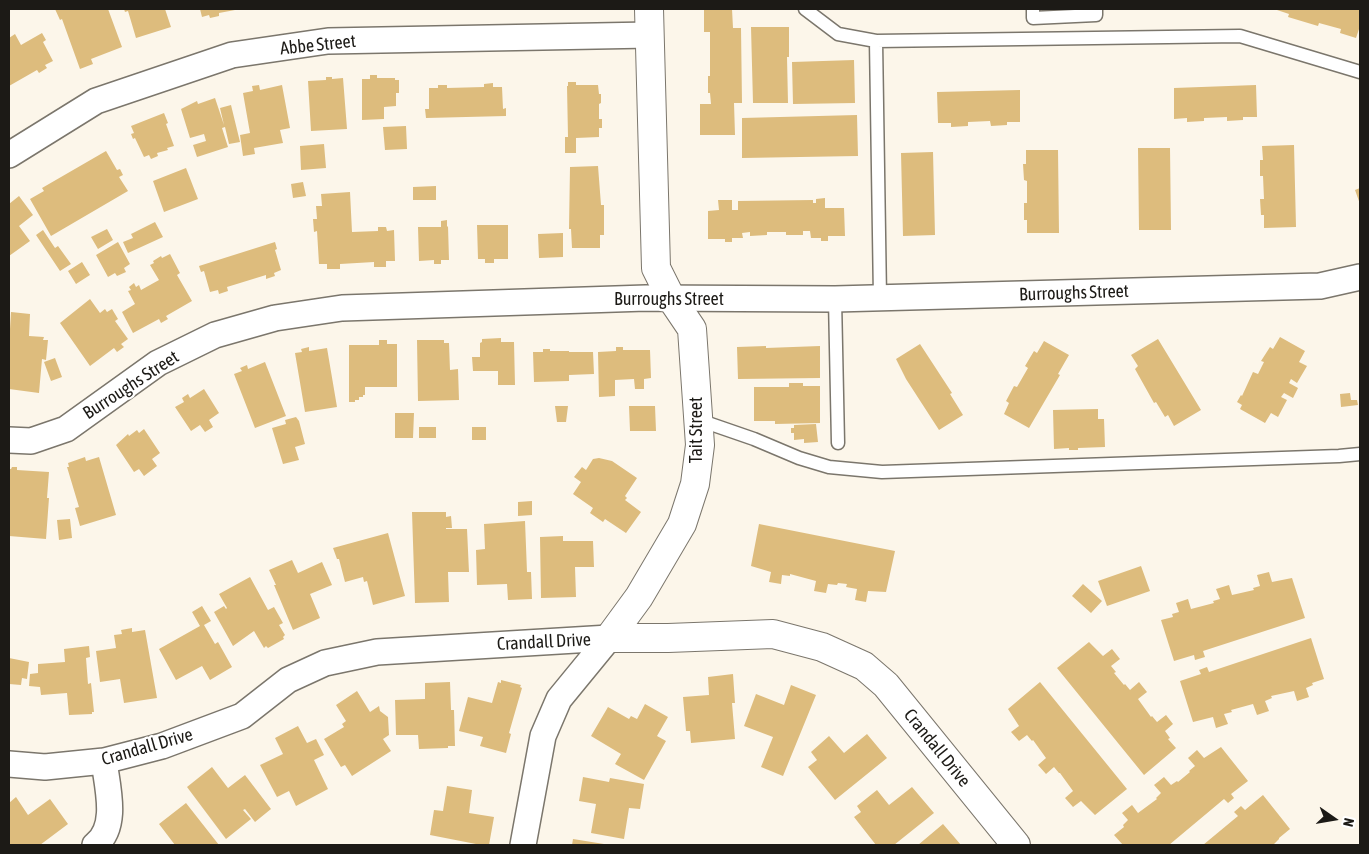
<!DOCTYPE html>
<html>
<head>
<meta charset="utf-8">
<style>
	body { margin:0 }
	#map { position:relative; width:1369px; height:854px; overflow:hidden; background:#fcf6ea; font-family:"Asap Condensed",sans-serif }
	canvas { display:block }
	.frame { position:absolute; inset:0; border:10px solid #1c1a16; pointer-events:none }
	.north { position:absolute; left:1309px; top:794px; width:50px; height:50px; -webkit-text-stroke:4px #fff; paint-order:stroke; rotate:103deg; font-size:14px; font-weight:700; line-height:20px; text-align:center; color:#1c1a16 }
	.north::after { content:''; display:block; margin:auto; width:18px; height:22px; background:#1c1a16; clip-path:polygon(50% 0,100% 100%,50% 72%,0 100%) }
</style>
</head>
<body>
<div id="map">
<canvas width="1369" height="854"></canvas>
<div class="frame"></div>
<div class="north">N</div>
</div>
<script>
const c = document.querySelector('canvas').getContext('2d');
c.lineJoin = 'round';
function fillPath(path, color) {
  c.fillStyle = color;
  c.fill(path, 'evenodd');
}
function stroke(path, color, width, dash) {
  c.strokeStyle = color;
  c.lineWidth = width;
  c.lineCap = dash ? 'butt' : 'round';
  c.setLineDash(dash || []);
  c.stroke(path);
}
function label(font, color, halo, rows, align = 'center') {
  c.font = font + ' "Asap Condensed",sans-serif';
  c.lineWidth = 4.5;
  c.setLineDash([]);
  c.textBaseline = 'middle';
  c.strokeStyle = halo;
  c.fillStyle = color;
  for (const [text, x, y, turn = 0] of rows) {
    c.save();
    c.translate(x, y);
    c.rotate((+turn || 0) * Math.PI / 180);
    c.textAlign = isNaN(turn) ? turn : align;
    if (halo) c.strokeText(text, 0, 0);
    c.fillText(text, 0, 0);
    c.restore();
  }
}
const building = new Path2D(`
	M55 9H108L122 47 91 59 93 64 80 69 62 19 60 20Z
	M124 9H165L171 27 136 38 128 11 125 12Z
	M200 9H234L235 10 219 13V16L210 18 209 15 202 17Z
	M704 9H732L733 28H741L742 103H734L735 135H700V104H711L710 93H708V76H710V32H704Z
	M1274 9H1360V26L1356 38 1340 33 1341 29 1319 23 1318 26 1288 17 1289 14Z
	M751 27H789V57H787L788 103H753Z
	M42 33 46 40 43 42 53 61 45 65 47 68 39 73 37 70 9 86V38L15 34 21 45Z
	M854 60 855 103 793 104 792 62Z
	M370 75H377V78H395V80H399V93H396V106L384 107V119L362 120V79H370Z
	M326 77H332V79L343 78 347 129 311 131 308 81 326 80Z
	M568 82H576V85H598L599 94H601V103L599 104V119H602V128H599V137L576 138V153H565V137H568L567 86H568Z
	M493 83V87H502L503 109 506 108V116L426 118 425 109H429V88H438V85H447V88L484 87V84Z
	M259 85 260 90 282 85 290 128 280 130 283 143 254 148 255 154 243 156 240 135 250 133 243 93 253 91 252 86Z
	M1256 85 1257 117H1243V120L1227 121V117L1204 118V121L1187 122V118L1174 119V88Z
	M1020 90V122H1007V125L991 126 990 121 968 122V126L951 127V123H938L937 92Z
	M215 98 224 125 220 108 231 105 240 142 229 144 225 127 222 128 228 147 197 157 193 145 206 141 204 134 190 138 181 109 197 101 198 104Z
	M164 113 168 123 166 124 174 146 167 148 168 150 157 153 158 156 151 159 149 155 144 157 135 138 133 139 131 134 134 133 131 126Z
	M857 115 858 156 742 158V118Z
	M406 126 407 149 385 150 383 127Z
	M324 144 326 168 301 170 300 146Z
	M1294 145 1296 227 1264 228V215H1261L1260 199H1264L1263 176H1260V160H1263L1262 146Z
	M1138 148H1170L1171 230H1139Z
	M1026 150H1058L1059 233H1027V220H1024V203H1027V181L1024 180 1023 164H1026Z
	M106 151 117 170 120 169 123 175 119 177 128 191 51 236 30 199 44 191 42 188Z
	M933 152 935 235 903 236 901 153Z
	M598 166 601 205H604V235H600V248H572L571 229H569L570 167Z
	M186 168 198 199 164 212 153 181Z
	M303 182 306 196 293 198 291 184Z
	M436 186V200H413V187Z
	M1360 188V204L1355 190Z
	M350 192 352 232 378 231V227H386L387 231 394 230 395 261H386V267H374V262L340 264V269H327V264H319L317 231 314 232 313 219H317L316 206H322L321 194Z
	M19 196 33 215 19 226 30 241 9 256V204Z
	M825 198V208H844L845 236H828V241H821V238H811L810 231H803V235H786V232H767V235L750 236V232L742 233 743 238H732V242H725V239H708V211L719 210 718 200H732V210H738V201L813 200V203H816V199Z
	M447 220V227L448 226 449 260H441V264H434V260L419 261 418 227H441V221Z
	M155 222 163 237 128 253 123 242 133 238 131 234Z
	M477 225H508V259H494V263H485V259H478Z
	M107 229 113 240 98 249 91 237Z
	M43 230 55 248 58 246 71 264 60 271 36 235Z
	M563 233V257L539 258 538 234Z
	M118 242 130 264 124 268 126 272 117 276 115 273 108 277 96 255Z
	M275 242 277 249 275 250 281 270 274 273 275 276 266 279V275L227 287 228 291 219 294 218 290 210 292 204 271 201 272 199 266Z
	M170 254 180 273 177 275 192 301 166 316 168 319 161 323 159 319 133 333 122 312 135 304 128 291 131 290 129 287 134 283 136 287 139 285 141 290 159 280 150 265 154 263 153 261 161 256 162 258Z
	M82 262 90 275 76 284 68 271Z
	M90 299 100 313 105 309 107 312 112 309 118 319 115 321 128 339 121 344 124 347 117 352 114 348 90 366 60 323Z
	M11 312 30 314 29 336 44 337 43 340H48L46 360 42 359 39 393 9 389V346Z
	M1280 337 1305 351 1299 362 1307 366 1297 383 1291 379 1289 383 1298 388 1293 398 1284 393 1281 397 1287 400 1278 417 1271 413 1265 423 1240 409 1242 405 1237 402 1241 395 1242 396 1253 372 1258 374 1264 362 1261 361 1270 347 1273 349Z
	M501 338V342H514L515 385H498V371H473L472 357H480V343L482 342V339Z
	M1158 339 1201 410 1174 426 1168 415 1165 417 1156 402 1154 403 1135 369 1138 366 1131 355Z
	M379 340H387V344H397V387H365V395H363V397H359V400H355V402H349V345H379Z
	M417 340H444V343H449L450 370 458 369 459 400 418 401Z
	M1044 341 1069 355 1058 374 1060 375 1029 428 1004 414 1009 403 1006 401 1014 386 1017 387 1028 368 1025 366 1034 351 1037 353Z
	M920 344 952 393 950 394 963 415 939 430 906 379 896 359Z
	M766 346V348L820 346V378L738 379 737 347Z
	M309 347V351L327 348 337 407 305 412 295 353 302 352 301 349Z
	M616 347H623V350H650L651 378 644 379V389H635L634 379 615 380V396L599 397 598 352 616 351Z
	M543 349H550V351H569V352H593L594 374 569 375V381L534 382 533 352H543Z
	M55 358 62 377 51 381 44 362Z
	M265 362 286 416 255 428 234 374 242 371 240 368 247 365 248 369Z
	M789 383H803V386H820V423L775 424V421H754V387H789Z
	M204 389 219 413 209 420 213 427 205 432 200 425 191 431 175 407 184 402 182 398 188 394 190 398Z
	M1350 393 1351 400H1357L1358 405 1341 407 1340 394Z
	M555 406H568L566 422H557Z
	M629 406H655L656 431H630Z
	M1098 409V419H1104L1105 447 1078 448V450H1069V448L1054 449 1053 410Z
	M395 413H414L413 438H395Z
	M296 417 299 421 305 444 295 447 299 460 283 464 272 428 286 424 285 420Z
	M816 424 818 442 804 443V439L794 440V433H791V428H794V425Z
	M419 427H436V438H419Z
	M472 427H486V440H472Z
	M144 429 160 453 152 459 157 466 144 476 139 469 134 472 116 445 128 434 129 436 137 430 139 433Z
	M85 457 86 461 99 457 116 515 80 526 75 508 79 507 67 467H69L68 463Z
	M599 458 612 461 637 478 625 496 627 498 625 500 641 512 626 533 605 519 603 522 590 513 593 508 573 494 581 482 574 477 582 467 586 470 593 459Z
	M12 467H17V470L49 472 47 498H49L46 539 9 536V469H11Z
	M532 501V515L518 516V502Z
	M412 512H446V517L451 516 452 528H446V529H467L469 572H448L449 602 415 603Z
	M70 519 72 538 59 540 57 520Z
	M525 521 527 572H531L532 599 508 600 507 584 477 585 476 550 485 549 484 524Z
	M759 524 895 551 886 592 868 591 866 602 855 600 857 589 846 587 847 584 838 583 837 585 828 584 826 593 814 591 816 581 790 574V576L782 575 781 584 769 582 771 572 751 566Z
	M388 533 405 596 373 605 367 581 364 582 363 577 345 582 339 559H337L333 548Z
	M563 536V541H593L594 567H575L576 597 541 598 540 537Z
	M292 560 298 573 322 562 332 585 310 594 320 618 293 630 274 585H276L269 570Z
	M1141 566 1150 591 1107 606 1098 581Z
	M1269 572 1272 582 1292 578 1305 618 1203 651 1205 657 1195 660 1194 655 1174 661 1161 620 1173 617 1172 614 1179 612 1176 603 1188 599 1191 609 1214 603 1213 601 1220 599 1216 589 1229 585 1232 595 1254 590 1253 588 1260 586 1257 575Z
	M250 577 268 610 274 607 283 623 279 625 285 635 283 637 284 639 268 648 266 646 264 648 254 631 233 646 214 612 224 606 226 609 227 608 219 594Z
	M1083 584 1102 601 1091 613 1072 596Z
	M202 606 211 621 204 625 215 644 218 642 232 667 210 680 202 666 176 680 159 649 200 626 192 612Z
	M132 628V632L145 630 157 698 124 703 120 679 100 682 96 651 116 648 114 635 122 634 121 630Z
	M1311 638 1324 679 1312 683 1313 685 1306 688 1309 697 1297 701 1294 691 1271 696 1272 698 1265 701 1269 711 1257 715 1253 704 1231 710 1232 712 1224 714 1228 724 1216 728 1213 717 1193 722 1180 681 1201 674 1199 670 1207 667 1209 672Z
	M1089 642 1103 656 1112 649 1120 659 1111 666 1116 672 1114 673 1124 685 1125 684 1130 690 1139 682 1147 692 1138 699 1151 717 1152 716 1157 722 1166 715 1173 724 1165 731 1170 738 1168 739 1176 748 1144 775 1057 668Z
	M89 646 90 657 86 658 88 684 91 683 94 712H92V714L69 715 67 693 41 695 40 687 29 686 30 674 38 673V664L65 662 64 649Z
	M9 658 29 662 27 679 22 678 21 685 9 684Z
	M733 674 735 703H732L735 739 691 743 690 731H686L683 697 709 695 708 677Z
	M501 680 521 685 520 687 522 688 509 733 511 734 506 753 480 746 483 737 459 731 468 697 492 703 498 682 501 683Z
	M450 682 451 710H454L455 746H448V748L419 749 418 735H396L395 700 425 699V683Z
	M1040 682 1127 789 1095 815 1081 801 1073 807 1065 798 1073 791 1060 773H1059L1054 767 1046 774 1038 765 1046 758 1033 740 1032 741 1027 735 1019 741 1011 732 1019 726 1008 709Z
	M791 685 816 695 783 776 761 767 773 737 744 726 756 694 784 705Z
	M357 691 370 712 379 706 380 711 388 717 389 735 383 739 391 751 352 776 345 765 341 767 324 739 344 727 342 724 346 721 336 705Z
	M645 704 668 717 657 736 666 741 644 780 615 764 621 754 591 736 608 707 629 719 631 716 637 719Z
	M298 726 307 743 316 739 324 755 314 760 328 789 296 806 289 791 277 797 260 765 283 754 275 738Z
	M867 734 887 758 835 800 808 767 817 760 811 752 829 736 844 753Z
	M1221 747 1248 781 1231 794 1234 798 1228 803 1224 799 1169 845H1123L1114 835 1124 827 1123 825 1128 820 1122 813 1132 805 1138 813 1157 799 1156 798 1161 793 1154 785 1164 777 1171 785 1177 781 1178 782 1190 772 1189 771 1195 766 1188 758 1197 750 1204 758Z
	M212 767 228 788 245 775 271 809 255 822 245 809 243 810 251 819 226 839 187 787Z
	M583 777 609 782 610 778 644 784 640 809 629 808 624 839 591 833 596 804 579 801Z
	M447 786 472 790 469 813 494 817 489 845H481L430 835 434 810 443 811Z
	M912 787 934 813 894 845H876L854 817 861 812 857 806 877 790 889 805Z
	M1263 795 1290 829 1279 838V839L1274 844 1275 845H1203L1238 816 1234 812 1241 806 1245 810Z
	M16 797 28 815 50 799 68 824 40 845H9V803Z
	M186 803 219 845H175L159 824Z
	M943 824 961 845H918Z
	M573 839 604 844V845H572Z`);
const service = new Path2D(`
	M805 9 838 34 876 41 1240 36 1360 72
	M1033 9V18L1096 15V9
	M876 41 880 298
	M835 299 838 443
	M699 420 754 439 799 458 829 467 882 472 1339 456 1360 454`);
const minor = new Path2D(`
	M9 155 96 101 232 55 328 41 650 35
	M9 440 31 441 66 429 158 363 215 335 275 318 342 308 646 298 835 299 1320 286 1360 277
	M9 764 45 767 104 761 162 746 242 716 288 680 325 663 377 652 609 638
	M95 845C119 827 107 786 104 761
	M523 845 543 736 559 699 609 638`);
const tertiary = new Path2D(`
	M609 638 639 597 682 524 695 484 700 445 692 329 671 298 656 268 649 9
	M609 638H668L773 634 822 647 864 666 886 685 1016 845`);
const streetNames = [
	["Abbe Street",318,45,-6],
	["Burroughs Street",1074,293,-2],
	["Burroughs Street",669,299],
	["Burroughs Street",131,385,-33],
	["Tait Street",696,430,-90],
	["Crandall Drive",544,642,-3],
	["Crandall Drive",147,747,-16],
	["Crandall Drive",937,748,51]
];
fillPath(building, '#ddbc7d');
stroke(service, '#7b766c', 15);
stroke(minor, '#7b766c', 28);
stroke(tertiary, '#7b766c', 30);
stroke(service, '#fff', 12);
stroke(minor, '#fff', 25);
stroke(tertiary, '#fff', 28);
label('18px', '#1c1a16', '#fff', streetNames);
</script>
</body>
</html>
